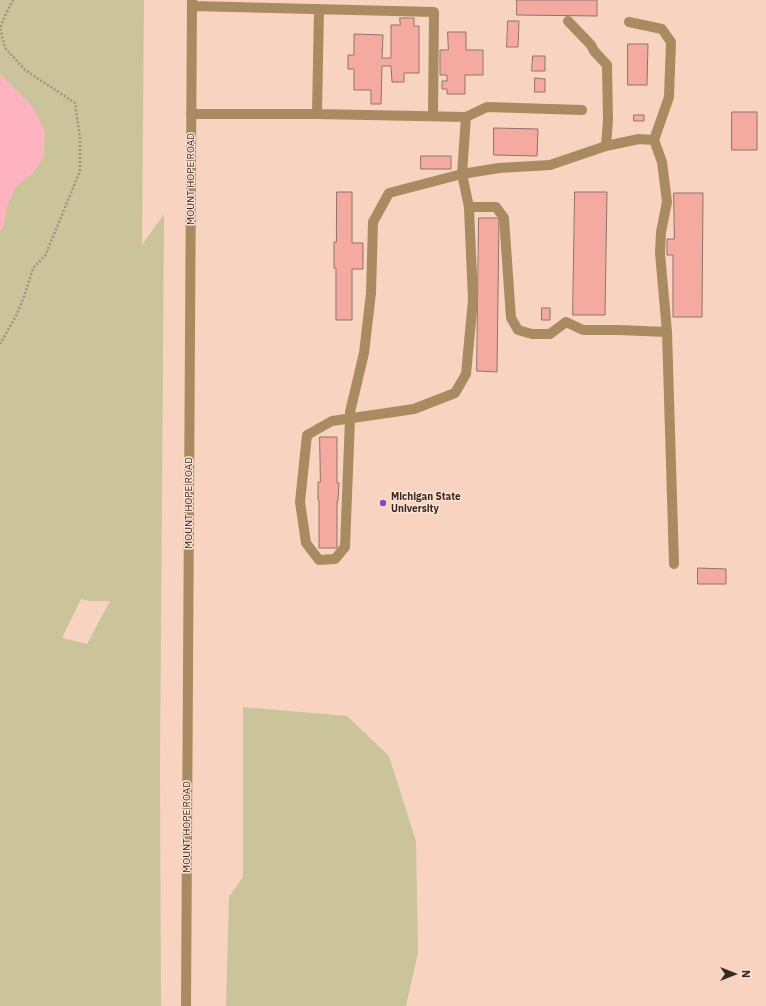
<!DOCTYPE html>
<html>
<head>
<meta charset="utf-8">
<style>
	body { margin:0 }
	#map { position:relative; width:766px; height:1006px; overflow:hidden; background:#fee1d0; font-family:"IBM Plex Sans",sans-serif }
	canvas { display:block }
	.north { position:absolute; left:714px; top:954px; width:40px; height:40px; -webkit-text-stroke:3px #fee1d0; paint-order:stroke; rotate:90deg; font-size:11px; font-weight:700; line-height:16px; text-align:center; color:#342923 }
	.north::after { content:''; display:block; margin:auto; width:14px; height:18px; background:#342923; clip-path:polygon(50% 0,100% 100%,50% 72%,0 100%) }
</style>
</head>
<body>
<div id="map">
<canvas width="766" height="1006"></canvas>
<div class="north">N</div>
</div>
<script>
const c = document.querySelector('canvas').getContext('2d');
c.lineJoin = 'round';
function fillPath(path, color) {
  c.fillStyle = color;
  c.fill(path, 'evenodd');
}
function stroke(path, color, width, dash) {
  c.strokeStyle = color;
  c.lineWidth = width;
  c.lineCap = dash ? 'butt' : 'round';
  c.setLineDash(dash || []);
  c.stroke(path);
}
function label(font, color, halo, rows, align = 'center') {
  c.font = font + ' "IBM Plex Sans",sans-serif';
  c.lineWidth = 3;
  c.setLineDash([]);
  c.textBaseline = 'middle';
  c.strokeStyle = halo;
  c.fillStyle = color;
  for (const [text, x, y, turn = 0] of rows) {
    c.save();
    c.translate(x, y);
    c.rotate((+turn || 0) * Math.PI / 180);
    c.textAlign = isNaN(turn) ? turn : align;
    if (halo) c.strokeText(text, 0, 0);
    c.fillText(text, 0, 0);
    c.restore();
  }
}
const built = new Path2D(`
	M0 0H766V1006H0Z`);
const green = new Path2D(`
	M0 0H144L142 245 164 214 160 769 161 1006H0ZM81 599 89 601H110L87 644 62 638Z
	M243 707 347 716 389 756 416 841 418 953 406 1006H226L229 897 243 877Z`);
const water = new Path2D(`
	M0 74 32 106 45 131 44 156 33 173 16 186 7 207 3 228 0 231Z`);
const building = new Path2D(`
	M517 0H597V16L517 15Z
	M400 18H414V26H419V73H404V82H392L391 66H382L381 104H371V90H354V69H348V55H354V34L383 35 382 58H391V25H400Z
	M508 21H519L518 47H507Z
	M448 32H466V50H483V75H465V94H447V89H442V81H447V75H440V50H448Z
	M628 44H648L647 85H628Z
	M533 56H545V71H532Z
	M535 78 545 79V92H535Z
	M732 112H757V150H732Z
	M634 115H644V121H634Z
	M494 128 538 129 537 156 494 155Z
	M421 156H451V169H421Z
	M337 192H352V243H363V269H352V320H336V268H334V242H336Z
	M575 192H607L605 315H573Z
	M674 193H703L702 317H673V255H667V239H674Z
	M479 218H499L497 372 477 371Z
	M542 308H550V320H542Z
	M320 437H337V483H339L338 501H337V548H319V500H318V482H320Z
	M698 568 726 569V584H698Z`);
const path = new Path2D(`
	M0 344 17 314 25 294 33 268 45 256 80 171V138L75 103 25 70 5 48 0 28 5 16 13 0`);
const minor = new Path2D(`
	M192 6 434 12 433 116
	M568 21 591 45 594 51 607 65 608 120 606 146
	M629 22 662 29 671 42 669 97 654 140
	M191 114H317L466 117
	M317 114 319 9
	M469 207H496L504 218 511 318 518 330 532 334H550L566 322 583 330H618L667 332 660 253 661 232 667 202 662 162 654 140 639 139 606 146 550 165 499 168 462 174 469 207V209L473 300 466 374 455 393 414 409 332 421 307 435 300 502 306 543 319 560 335 559 345 547 350 419V412L364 353 371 293 373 222 389 193 462 174 466 117 487 107 582 110
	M667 332 674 564
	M186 1006 192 0`);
const markers = [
	[383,503,4,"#7d4dc5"]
];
const streetNames = [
	["MOUNT HOPE ROAD",191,179,-90],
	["MOUNT HOPE ROAD",189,503,-90],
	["MOUNT HOPE ROAD",187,827,-90]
];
const poiNames = [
	["Michigan State",391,497],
	["University",391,509]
];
fillPath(built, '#f8d4c0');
fillPath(green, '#cbc39a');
fillPath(water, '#ffb3c1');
fillPath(building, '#f4aa9e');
stroke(building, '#90726d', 1);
stroke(path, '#a59084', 2.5, [2, 2]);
stroke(minor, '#a98b61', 10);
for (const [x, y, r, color] of markers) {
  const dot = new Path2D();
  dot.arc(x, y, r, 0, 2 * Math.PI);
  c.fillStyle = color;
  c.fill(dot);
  stroke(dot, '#fee1d0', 1.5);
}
label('10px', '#342923', '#fee1d0', streetNames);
label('bold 10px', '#342923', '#fee1d0', poiNames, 'left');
</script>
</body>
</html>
